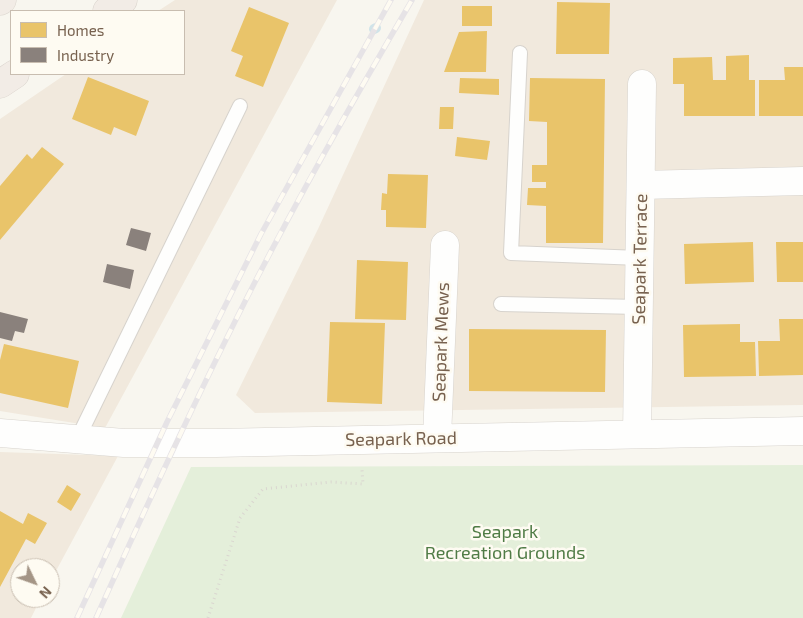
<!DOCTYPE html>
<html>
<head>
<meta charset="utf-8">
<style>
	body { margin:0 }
	#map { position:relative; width:803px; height:618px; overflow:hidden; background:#f8f6ef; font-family:"Exo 2",sans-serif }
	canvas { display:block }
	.legend { position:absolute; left:10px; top:10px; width:175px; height:65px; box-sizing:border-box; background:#fefbf2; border:1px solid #c8bdb0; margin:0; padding:6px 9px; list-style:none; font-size:15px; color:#77614e }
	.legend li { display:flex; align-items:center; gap:10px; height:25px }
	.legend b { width:25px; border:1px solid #c8bdb0 }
	.north { position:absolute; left:10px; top:558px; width:50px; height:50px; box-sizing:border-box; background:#fefbf2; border:1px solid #c8bdb0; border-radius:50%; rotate:132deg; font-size:14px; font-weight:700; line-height:20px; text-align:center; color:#77614e }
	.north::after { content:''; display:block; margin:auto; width:18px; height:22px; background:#a49586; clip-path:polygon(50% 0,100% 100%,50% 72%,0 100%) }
</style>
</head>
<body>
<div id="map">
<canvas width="803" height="618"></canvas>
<ul class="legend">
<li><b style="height:14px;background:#e9c46a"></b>Homes</li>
<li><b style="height:14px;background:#8a817c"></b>Industry</li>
</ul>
<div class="north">N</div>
</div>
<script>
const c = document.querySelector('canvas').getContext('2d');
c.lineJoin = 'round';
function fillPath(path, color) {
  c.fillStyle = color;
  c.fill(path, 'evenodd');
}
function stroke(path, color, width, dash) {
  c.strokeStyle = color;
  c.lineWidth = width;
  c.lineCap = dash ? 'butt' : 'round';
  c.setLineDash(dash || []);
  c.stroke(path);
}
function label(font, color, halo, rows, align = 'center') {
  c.font = font + ' "Exo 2",sans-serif';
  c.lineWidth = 5;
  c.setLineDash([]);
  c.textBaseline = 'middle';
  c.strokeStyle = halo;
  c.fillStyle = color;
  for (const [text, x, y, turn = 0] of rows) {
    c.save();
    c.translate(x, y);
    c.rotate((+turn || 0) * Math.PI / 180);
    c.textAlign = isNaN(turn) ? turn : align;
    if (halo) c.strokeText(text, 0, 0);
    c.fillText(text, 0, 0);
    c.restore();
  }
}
const residential = new Path2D(`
	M175 0H337L105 428 0 411V119L66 74H184V11H158Z
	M424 0H803V405L255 413 236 395 318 229Z
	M0 452 118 456 50 582V568H20V598H41L31 618H0Z`);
const green = new Path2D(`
	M803 465V618H121L191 467Z`);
const homes = new Path2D(`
	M557 2 610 3 609 54H556Z
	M462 6H492V26H462Z
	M249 7 289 23 263 87 235 76 243 56 231 51Z
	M487 31 486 72H444L459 32Z
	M749 55V80H755V116H684V84H673V58L712 57 713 80H726V56Z
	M784 67H803V116H759V80H785Z
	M88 77 149 101 136 136 114 127 111 135 72 119Z
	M460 78 499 79V95L459 93Z
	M530 78 605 79 603 243H546V206L527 205 528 188H546V182H532V165H547V122L529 121Z
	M440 107H454L453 129H439Z
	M457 137 490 141 487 160 455 156Z
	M42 147 64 164 0 240V186L27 154 32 159Z
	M388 174 428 175 426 228 386 227V210H381L382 193 387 194Z
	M753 242 754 282 685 284 684 244Z
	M776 242H803V282H777Z
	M357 260 408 262 406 320 355 319Z
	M779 319H803V375L759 376 758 341H780Z
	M330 322 385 323 382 404 327 402Z
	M740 324V342H755L756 376 684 377 683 325Z
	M469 329 606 330 605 392 469 391Z
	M4 344 79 361 68 408 0 393V360Z
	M67 485 81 494 71 511 57 502Z
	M0 511 23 524 28 513 47 523 35 544 26 539 0 587Z`);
const industry = new Path2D(`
	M131 228 151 233 146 251 126 245Z
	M107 264 134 270 130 289 103 282Z
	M0 312 28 319 24 333 15 331 12 341 0 338Z`);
const stream = new Path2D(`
	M374 29 376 28`);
const path = new Path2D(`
	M208 618 240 518 263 489 331 482 363 484 362 470`);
const lane = new Path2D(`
	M520 53 511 253 640 258
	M501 304 639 307
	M77 440 240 106`);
const street = new Path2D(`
	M641 185 803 181
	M0 433 124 443H216L803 431
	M637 434 642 84
	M437 438 445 245`);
const highway = new Path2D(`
	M0 1 2 0
	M107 11 123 0
	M0 84 15 74`);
const rail = new Path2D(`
	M77 618 167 422 261 234 391 0
	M96 618C147 505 199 391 256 280 305 185 358 92 412 0`);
const streetNames = [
	["Seapark Terrace",640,259,-89],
	["Seapark Mews",441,342,-88],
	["Seapark Road",401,439,-1]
];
const parkNames = [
	["Seapark",505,532],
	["Recreation Grounds",505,553]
];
fillPath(residential, '#f1e9dd');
fillPath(green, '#e4efda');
fillPath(homes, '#e9c46a');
fillPath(industry, '#8a817c');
stroke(stream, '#d0e4e9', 10);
stroke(lane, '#d7d3cd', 16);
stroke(street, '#d7d3cd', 29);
stroke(highway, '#d9d3cc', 29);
stroke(path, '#dad6d0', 3, [1, 4]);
stroke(lane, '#fefefd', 14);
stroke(street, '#fefefd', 28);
stroke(highway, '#f2ece6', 28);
stroke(rail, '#e6e3e6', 5.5);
stroke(rail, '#fefbf2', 4, [11]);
label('18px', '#77614e', '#fefbf2', streetNames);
label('18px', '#507c46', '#fefbf2', parkNames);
</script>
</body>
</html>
